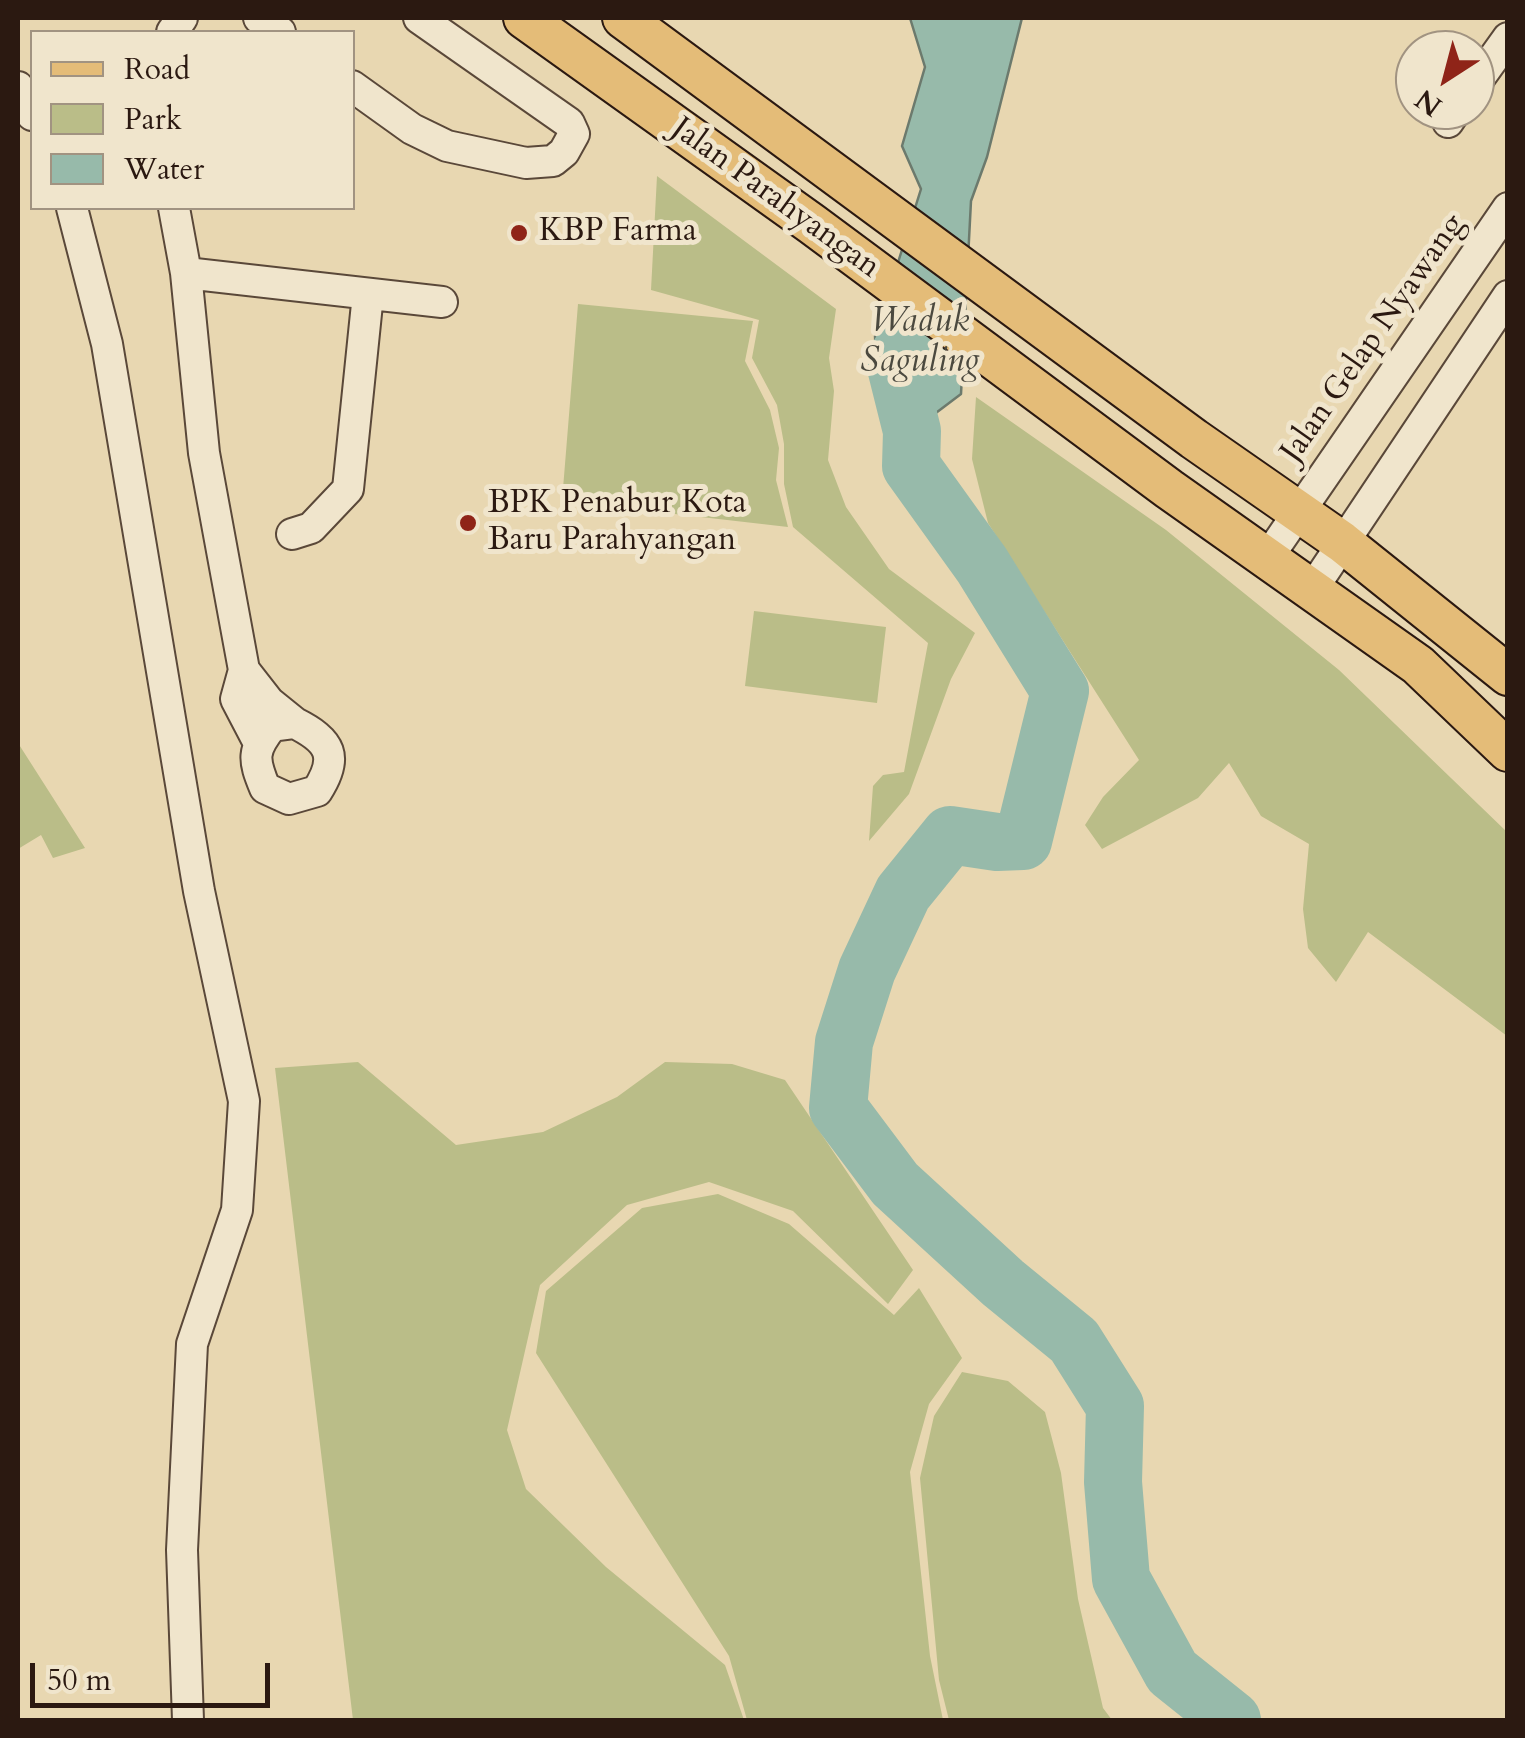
<!DOCTYPE html>
<html>
<head>
<meta charset="utf-8">
<style>
	body { margin:0 }
	#map { position:relative; width:1525px; height:1738px; overflow:hidden; background:#e8d7b1; font-family:Cardo,serif }
	canvas { display:block }
	.frame { position:absolute; inset:0; border:20px solid #2b1911; pointer-events:none }
	.legend { position:absolute; left:30px; top:30px; width:325px; height:180px; box-sizing:border-box; background:#f0e5cc; border:2px solid #a19381; margin:0; padding:12px 18px; list-style:none; font-size:30px; color:#2b1911 }
	.legend li { display:flex; align-items:center; gap:20px; height:50px }
	.legend b { width:50px; border:2px solid #a19381 }
	.north { position:absolute; left:1395px; top:30px; width:100px; height:100px; box-sizing:border-box; background:#f0e5cc; border:2px solid #a19381; border-radius:50%; rotate:216deg; font-size:28px; font-weight:700; line-height:40px; text-align:center; color:#2b1911 }
	.north::after { content:''; display:block; margin:auto; width:35px; height:45px; background:#8f2418; clip-path:polygon(50% 0,100% 100%,50% 72%,0 100%) }
	.scale { position:absolute; left:30px; top:1663px; width:240px; height:45px; box-sizing:border-box; border:5px solid #2b1911; border-top:0; padding-left:12px; font-size:30px; line-height:35px; white-space:nowrap; color:#2b1911; -webkit-text-stroke:8px #f0e5cc; paint-order:stroke }
</style>
</head>
<body>
<div id="map">
<canvas width="1525" height="1738"></canvas>
<div class="frame"></div>
<ul class="legend">
<li><b style="height:12px;background:#e4bc78"></b>Road</li>
<li><b style="height:28px;background:#babd88"></b>Park</li>
<li><b style="height:28px;background:#97baaa"></b>Water</li>
</ul>
<div class="north">N</div>
<div class="scale">50 m</div>
</div>
<script>
const c = document.querySelector('canvas').getContext('2d');
c.lineJoin = 'round';
function fillPath(path, color) {
  c.fillStyle = color;
  c.fill(path, 'evenodd');
}
function stroke(path, color, width, dash) {
  c.strokeStyle = color;
  c.lineWidth = width;
  c.lineCap = dash ? 'butt' : 'round';
  c.setLineDash(dash || []);
  c.stroke(path);
}
function label(font, color, halo, rows, align = 'center') {
  c.font = font + ' Cardo,serif';
  c.lineWidth = 10;
  c.setLineDash([]);
  c.textBaseline = 'middle';
  c.strokeStyle = halo;
  c.fillStyle = color;
  for (const [text, x, y, turn = 0] of rows) {
    c.save();
    c.translate(x, y);
    c.rotate((+turn || 0) * Math.PI / 180);
    c.textAlign = isNaN(turn) ? turn : align;
    if (halo) c.strokeText(text, 0, 0);
    c.fillText(text, 0, 0);
    c.restore();
  }
}
const green = new Path2D(`
	M657 176 836 309 829 358 834 391 828 460 846 507 889 569 975 633 951 679 909 794 869 841 873 786 883 775 904 772 928 643 793 527 784 484V444L777 405 752 358 759 320 651 290Z
	M578 304 753 321 745 361 770 410 779 448 776 480 788 527 562 501Z
	M976 397 1166 530 1339 670 1507 832V1036L1368 932 1336 982 1308 948 1303 909 1309 844 1261 816 1229 763 1198 798 1102 849 1085 825 1103 797 1139 760 988 523 972 459Z
	M754 611 886 627 877 703 745 686Z
	M18 743 85 848 53 858 41 835 18 849Z
	M358 1062 456 1145 543 1132 617 1097 665 1062 732 1064 785 1080 913 1270 888 1304 793 1211 709 1182 627 1205 540 1285 507 1430 526 1489 606 1567 725 1665 744 1720H353L275 1068Z
	M718 1194 789 1224 894 1315 919 1288 962 1358 929 1404 910 1472 930 1656 943 1720H747L729 1656 536 1353 546 1291 642 1208Z
	M962 1372 1008 1381 1045 1412 1061 1473 1078 1599 1103 1708 1112 1720H949L939 1680 920 1478 934 1416Z`);
const water = new Path2D(`
	M910 18H1022L987 157 971 201 961 394 912 431 885 425 878 400 875 336 921 189 902 146 925 67Z`);
const river = new Path2D(`
	M900 353 896 367 912 431 911 466 982 565 1060 691 1023 841 997 842 950 835 903 893 867 970 844 1042 838 1108 895 1184 1003 1283 1074 1341 1115 1406 1113 1482 1121 1579 1172 1672 1232 1720`);
const minor = new Path2D(`
	M259 18 280 32
	M172 32 182 18
	M1475 84 1508 38
	M352 86 412 129 447 146 526 163 553 161 564 152 574 134 569 123 419 18
	M18 87 32 115
	M1448 122 1456 110
	M72 208 107 344 199 891 244 1101 237 1210 192 1344 182 1550 188 1720
	M174 208 186 273 204 453 244 670 269 702 295 723
	M186 273 442 302
	M292 534 311 528 348 489 368 294
	M1268 557 1508 208
	M1313 588 1508 296
	M244 670 236 699 259 743
	M295 723C331 741 339 757 317 791L289 799 265 788C253 759 252 751 272 726Z`);
const major = new Path2D(`
	M524 18 812 224 1169 489 1418 665 1508 751
	M623 18 1194 439 1342 542 1508 675`);
const markers = [
	[519,233,10,"#8f2418"],
	[468,523,10,"#8f2418"]
];
const streetNames = [
	["Jalan Parahyangan",775,199,36],
	["Jalan Gelap Nyawang",1374,339,-55]
];
const poiNames = [
	["KBP Farma",539,233],
	["BPK Penabur Kota",488,505],
	["Baru Parahyangan",488,542]
];
const waterNames = [
	["Waduk",920,323],
	["Saguling",920,363]
];
fillPath(green, '#babd88');
fillPath(water, '#97baaa');
stroke(water, '#6c7a6d', 2.5);
stroke(river, '#97baaa', 58);
stroke(minor, '#5a4839', 34);
stroke(major, '#2b1911', 44);
stroke(minor, '#f0e5cc', 30);
stroke(major, '#e4bc78', 40);
for (const [x, y, r, color] of markers) {
  const dot = new Path2D();
  dot.arc(x, y, r, 0, 2 * Math.PI);
  c.fillStyle = color;
  c.fill(dot);
  stroke(dot, '#f0e5cc', 4);
}
label('32px', '#2b1911', '#f0e5cc', streetNames);
label('32px', '#2b1911', '#f0e5cc', poiNames, 'left');
label('italic 35px', '#4b493f', '#f0e5cc', waterNames);
</script>
</body>
</html>
